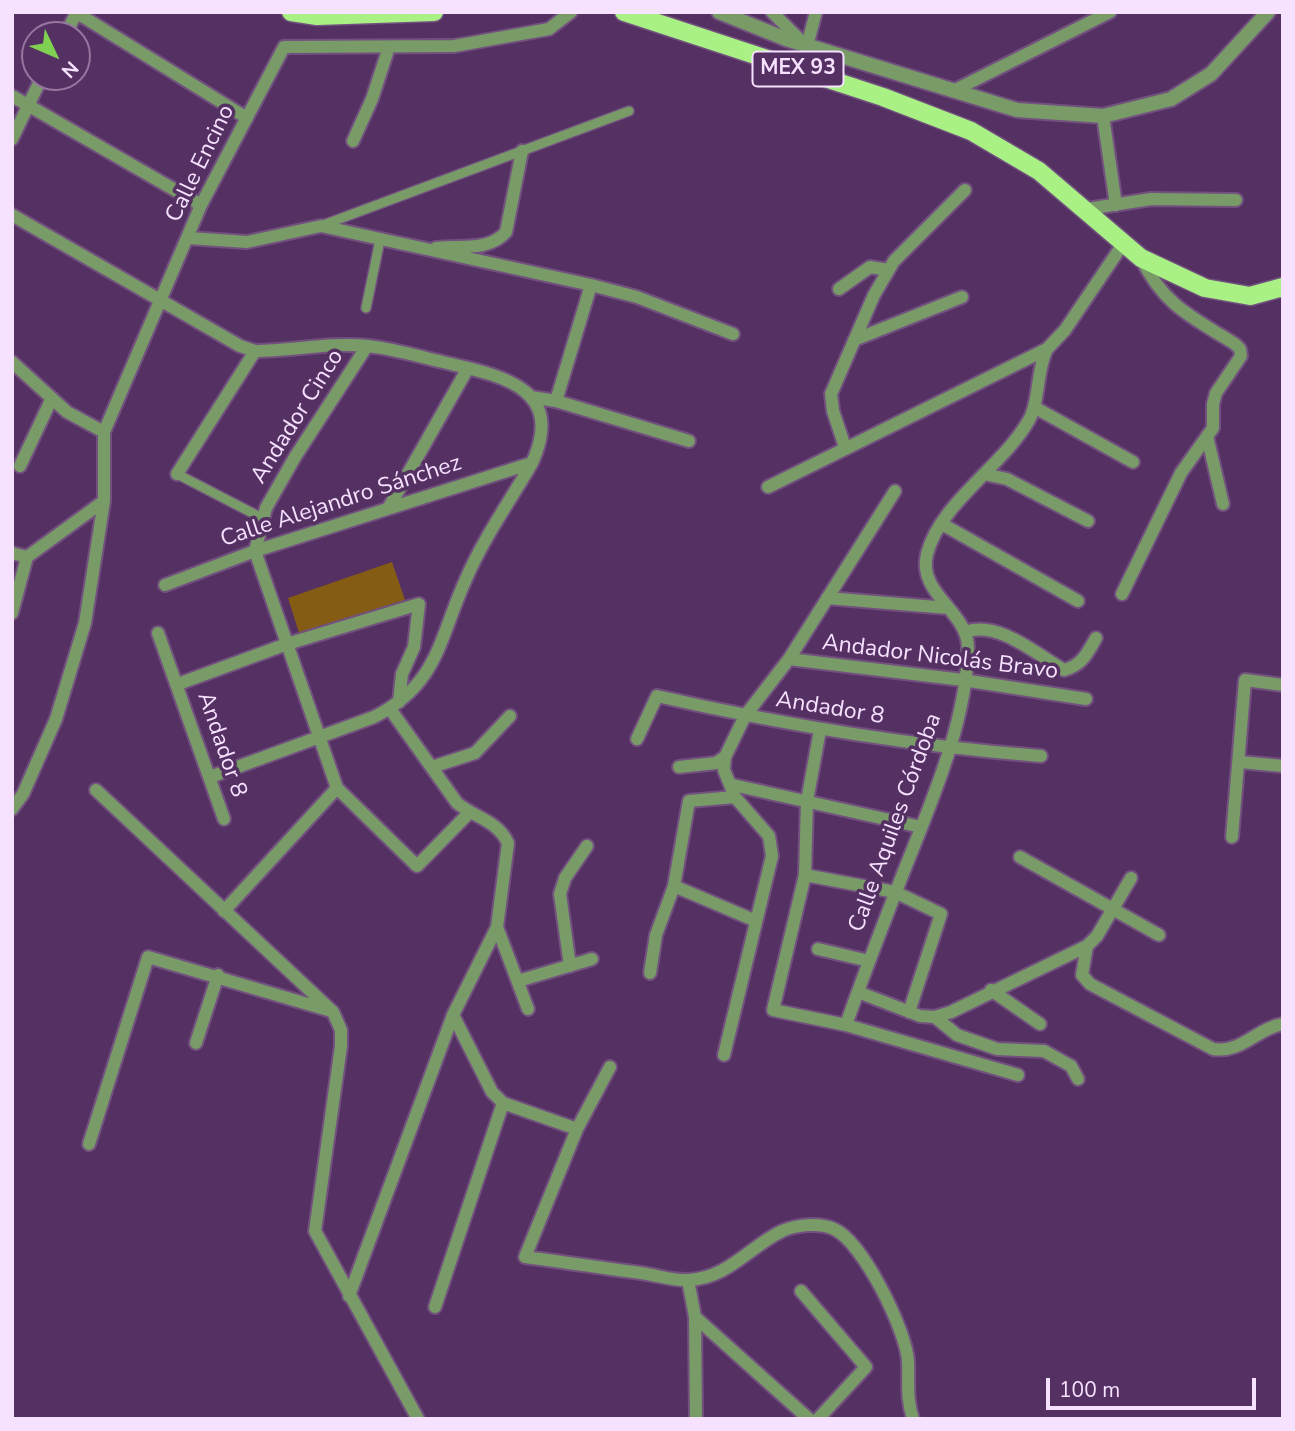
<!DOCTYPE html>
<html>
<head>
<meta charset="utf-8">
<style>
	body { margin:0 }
	#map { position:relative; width:1295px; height:1431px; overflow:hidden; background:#553163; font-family:"Nunito Sans",sans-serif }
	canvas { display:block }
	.frame { position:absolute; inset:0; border:14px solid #f6e1ff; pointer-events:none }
	.north { position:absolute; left:21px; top:21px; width:70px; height:70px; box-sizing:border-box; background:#553163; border:2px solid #9577a1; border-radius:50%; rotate:134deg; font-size:19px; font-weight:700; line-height:28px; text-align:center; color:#f6e1ff }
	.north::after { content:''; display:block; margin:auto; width:24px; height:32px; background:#80d051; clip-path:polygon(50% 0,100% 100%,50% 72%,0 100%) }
	.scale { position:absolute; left:1046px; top:1378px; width:210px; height:32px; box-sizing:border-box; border:4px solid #f6e1ff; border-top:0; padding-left:9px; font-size:21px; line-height:24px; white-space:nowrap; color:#f6e1ff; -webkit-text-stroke:5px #553163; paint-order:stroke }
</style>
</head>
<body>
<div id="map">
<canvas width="1295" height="1431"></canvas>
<div class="frame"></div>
<div class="north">N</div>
<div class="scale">100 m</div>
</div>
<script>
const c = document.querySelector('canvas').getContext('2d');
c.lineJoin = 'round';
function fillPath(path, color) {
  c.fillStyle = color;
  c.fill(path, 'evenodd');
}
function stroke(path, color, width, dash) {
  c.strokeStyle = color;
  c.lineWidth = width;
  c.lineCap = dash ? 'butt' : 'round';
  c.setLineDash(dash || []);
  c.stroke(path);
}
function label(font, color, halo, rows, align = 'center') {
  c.font = font + ' "Nunito Sans",sans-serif';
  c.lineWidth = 7;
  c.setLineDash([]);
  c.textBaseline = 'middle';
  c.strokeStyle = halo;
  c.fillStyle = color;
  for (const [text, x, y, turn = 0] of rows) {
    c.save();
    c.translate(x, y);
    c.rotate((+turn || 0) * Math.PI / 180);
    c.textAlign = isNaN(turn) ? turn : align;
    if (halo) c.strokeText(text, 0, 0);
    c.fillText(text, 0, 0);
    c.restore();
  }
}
const green = new Path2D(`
	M392 562 405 600 300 636 288 598Z`);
const pedestrian = new Path2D(`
	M323 225 629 111
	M366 308 380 240
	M177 474 262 518`);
const minor = new Path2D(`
	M772 12 841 81
	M77 13 247 118
	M65 35 77 12
	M807 46 816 12
	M953 91 1110 12
	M12 96 201 205
	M1103 116 1116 205
	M12 139 42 77
	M353 141 372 99 389 47
	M1087 209 1151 199 1236 200
	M12 215 240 346 255 351C292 351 330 342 368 346 395 349 421 357 447 363 502 376 566 388 532 463 510 501 483 539 466 579 439 638 439 684 374 717L210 777
	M188 238 247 242 321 226 591 285 637 297 733 334
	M436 248C461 245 488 252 506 232L522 151
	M839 289 870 267 888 270
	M854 340 962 297
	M367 346 295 457 266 508 255 551 337 788 417 866 469 813
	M12 362 67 412 104 432
	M531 397 556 401 689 441
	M556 401 591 285
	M1034 407 1133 462
	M1207 436 1223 504
	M845 447 833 411 831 394 874 295 894 261 965 190
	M20 466 52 398
	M177 474 255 351
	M984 474 1007 479 1088 521
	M768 487 1047 349 1065 330 1123 244
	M389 507 468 368
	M942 524 1078 601
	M12 553 27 557 104 501
	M165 585 255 551 532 463
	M1122 594 1181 473 1213 428V404L1216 393 1241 356 1240 349 1235 344C1192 317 1164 306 1141 258
	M827 598 948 608
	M12 613 27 557
	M965 632C998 620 1036 654 1064 670 1082 665 1087 654 1096 638
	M158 633 224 819
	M789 659 963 680 1086 699
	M178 684 287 644 419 604 414 647 402 674 399 702
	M820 730 807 801 805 875 773 1010 846 1025 1018 1075
	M637 739 657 696C784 725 911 746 1041 756
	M1240 762 1283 766
	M432 767 475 753 510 716
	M679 767 716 763 725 757
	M733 785 921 827
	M96 790 333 1012 341 1030V1046L315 1231 418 1419
	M12 809 23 794 56 719 85 623 104 501V432L201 205 284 47 454 46 549 29 571 12
	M1232 837 1245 680 1283 685
	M1020 857 1159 935
	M805 875 895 892 941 914 909 1012
	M674 886 756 921
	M224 911 337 788
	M497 927 528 1009
	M1087 946 1082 975 1090 984 1213 1049C1241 1054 1257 1028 1283 1024
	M818 949 869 961
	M570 966 560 894 565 878 587 846
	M650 973 656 935 674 886 689 801 735 797
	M518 981 592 959
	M991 990 1040 1024
	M858 992 920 1016 935 1017 957 1035 997 1049 1044 1051 1071 1066 1078 1079
	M453 1015 492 1092 503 1103 577 1129
	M935 1017 951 1012 1087 946 1097 936 1131 878
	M846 1025C864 973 884 922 904 871 931 803 967 721 968 648 968 611 917 594 927 554 940 503 1003 466 1029 420 1040 401 1036 371 1047 349
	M196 1043 218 975
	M724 1055 772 856 769 836 735 797 724 770 725 757 745 716 789 659 895 491
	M610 1067 577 1129 525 1257C564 1262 602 1268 641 1273 656 1275 673 1281 689 1280 728 1278 749 1247 782 1231 796 1225 819 1222 834 1229 863 1242 906 1330 908 1361 909 1382 906 1398 913 1419
	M89 1144 148 957 328 1010
	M688 1280 695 1317 696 1419
	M801 1291 866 1367 818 1419
	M349 1296 453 1015 497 927 508 843C497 820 475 818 457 803L390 709
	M435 1307 503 1103
	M695 1317 809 1419`);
const tertiary = new Path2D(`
	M719 12 786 39 1017 110 1103 116 1171 99 1211 74 1268 12`);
const primary = new Path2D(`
	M291 12 317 16 434 12
	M624 12 883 97 971 131 1039 171 1141 258 1205 288 1250 296 1283 287`);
const shields = [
	[798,69,91]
];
const shieldNames = [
	["MEX 93",798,69]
];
const streetNames = [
	["Calle Encino",201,164,-64],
	["Andador Cinco",298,417,-58],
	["Calle Alejandro Sánchez",341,502,-18],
	["Andador Nicolás Bravo",940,658,7],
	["Andador 8",830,709,9],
	["Andador 8",221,745,71],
	["Calle Aquiles Córdoba",896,823,-70]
];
fillPath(green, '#855c13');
stroke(pedestrian, '#72517f', 12);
stroke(minor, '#72517f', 16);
stroke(tertiary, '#72517f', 18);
stroke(primary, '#72517f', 21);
stroke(pedestrian, '#789b67', 9);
stroke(minor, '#789b67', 12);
stroke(tertiary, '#789b67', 14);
stroke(primary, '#a9f185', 18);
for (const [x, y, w] of shields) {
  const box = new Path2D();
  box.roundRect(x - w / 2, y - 17.5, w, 35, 5);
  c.fillStyle = '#553163';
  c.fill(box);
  stroke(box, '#f6e1ff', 2);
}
label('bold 21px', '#f6e1ff', null, shieldNames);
label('23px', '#f6e1ff', '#553163', streetNames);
</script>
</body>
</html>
